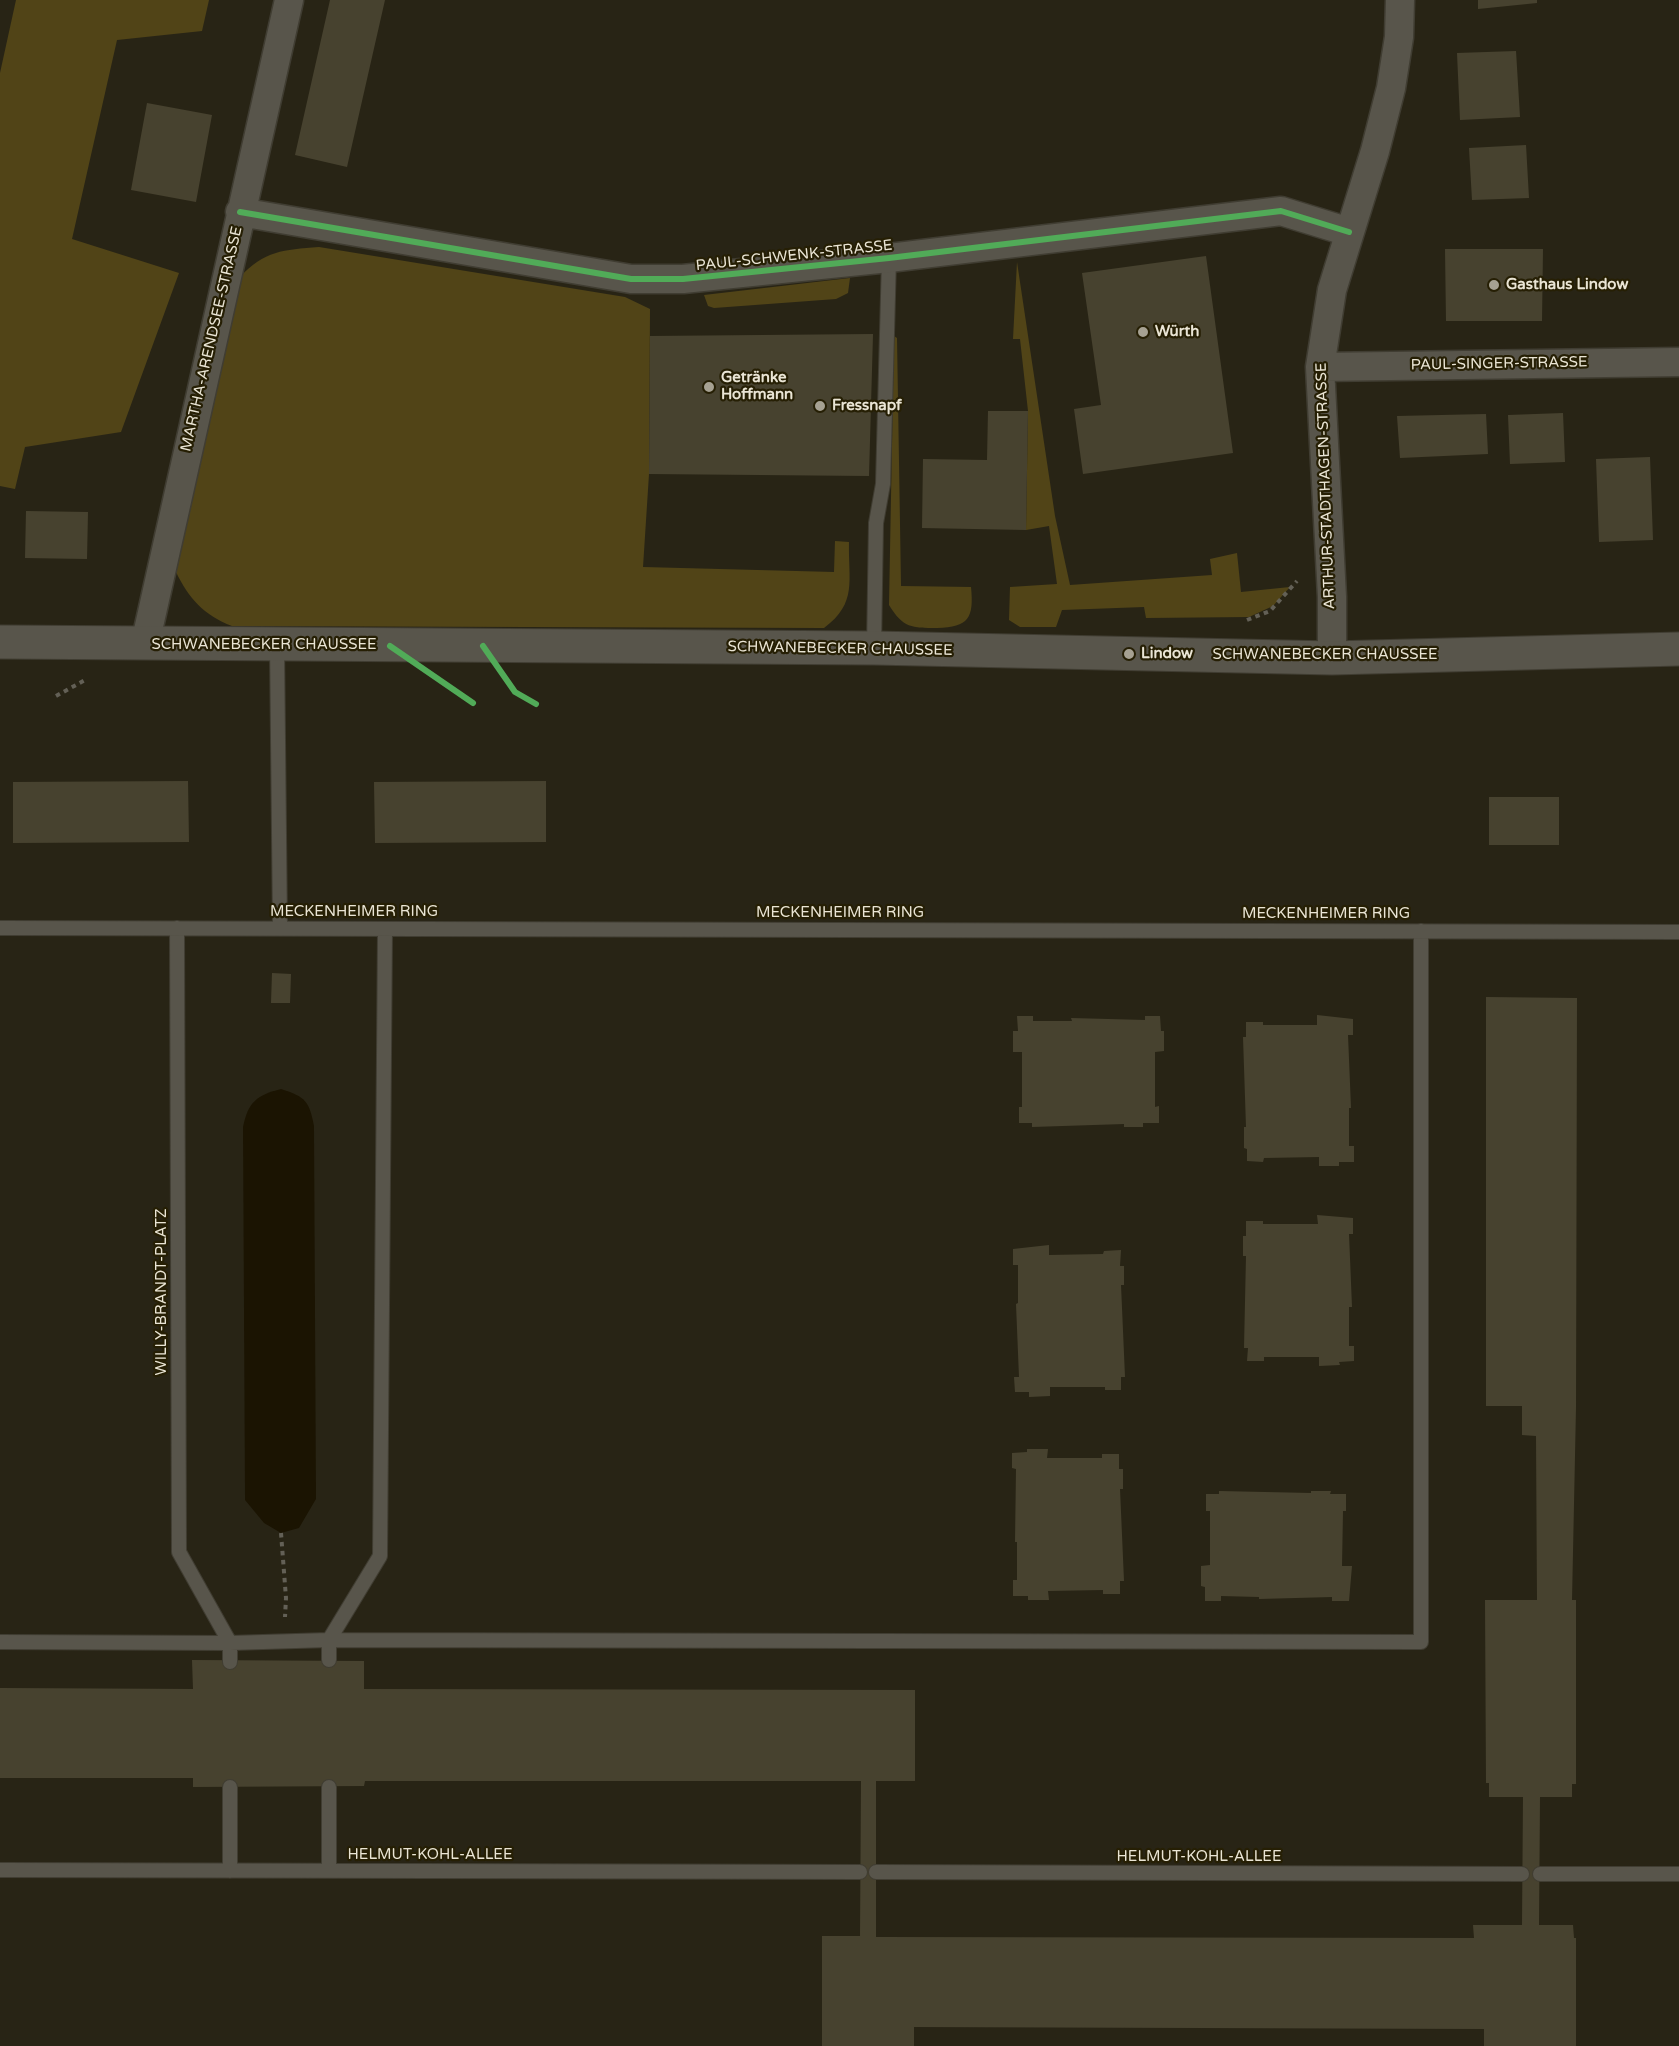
<!DOCTYPE html>
<html>
<head>
<meta charset="utf-8">
<style>
	body { margin:0 }
	canvas { display:block; background:#282415 }
</style>
</head>
<body>
<canvas width="1679" height="2046"></canvas>
<script>
const c = document.querySelector('canvas').getContext('2d');
c.lineJoin = 'round';
function fillPath(path, color) {
  c.fillStyle = color;
  c.fill(path, 'evenodd');
}
function stroke(path, color, width, dash) {
  c.strokeStyle = color;
  c.lineWidth = width;
  c.lineCap = dash ? 'butt' : 'round';
  c.setLineDash(dash || []);
  c.stroke(path);
}
function label(font, color, halo, rows, align = 'center') {
  c.font = font + ' "Varela Round",sans-serif';
  c.lineWidth = 4.5;
  c.setLineDash([]);
  c.textBaseline = 'middle';
  c.strokeStyle = halo;
  c.fillStyle = color;
  for (const [text, x, y, turn = 0] of rows) {
    c.save();
    c.translate(x, y);
    c.rotate((+turn || 0) * Math.PI / 180);
    c.textAlign = isNaN(turn) ? turn : align;
    if (halo) c.strokeText(text, 0, 0);
    c.fillText(text, 0, 0);
    c.restore();
  }
}
const green = new Path2D(`
	M16 0H209L202 31 117 40 72 239 179 273 121 432 25 447 15 489 0 486V73Z
	M319 247 625 297 650 309 649 474 643 567 834 572 835 541 849 542C848 580 858 603 824 628L232 626C204 615 189 599 176 572L239 278C265 250 283 250 319 247Z
	M1017 262 1055 516 1070 585 1212 575 1210 559 1237 553 1241 592 1290 587 1273 606 1249 617 1146 618 1144 607 1062 610 1056 627H1020L1009 620 1010 587 1057 584 1049 526 1026 530 1028 411 1020 339H1013Z
	M850 278 848 293 836 299 714 308 708 306 704 295Z
	M894 336 897 338 901 586 971 587C974 618 969 627 937 628 912 628 903 628 889 605Z`);
const water = new Path2D(`
	M281 1089C306 1097 309 1101 314 1126L316 1499 299 1528 281 1533 264 1523 245 1500 243 1127C248 1102 257 1095 281 1089Z`);
const building = new Path2D(`
	M330 0H385L347 167 295 155Z
	M1478 0H1537V3L1478 9Z
	M1516 51 1520 117 1460 120 1457 53Z
	M147 103 212 115 196 202 131 190Z
	M1526 145 1529 198 1472 200 1469 148Z
	M1445 249H1543L1542 321H1446Z
	M1206 256 1233 453 1083 474 1074 409 1101 405 1082 273Z
	M873 334 869 476 649 474 650 336Z
	M988 411H1028L1026 530 922 528 923 459 987 460Z
	M1563 413 1565 462 1510 464 1508 415Z
	M1486 414 1488 454 1400 458 1397 416Z
	M1650 457 1653 540 1599 542 1596 459Z
	M26 511 88 512 87 559 25 558Z
	M188 781 189 842 13 843V782Z
	M546 781V842L375 843 374 782Z
	M1489 797H1559V845H1489Z
	M272 973 291 974 290 1003H271Z
	M1486 997 1577 998 1576 1407 1572 1600H1576V1784H1572V1797H1540L1539 1925H1573L1574 1938H1576V2046H1484V2029L914 2027V2046H822V1936H860L861 1781H365L364 1786 193 1787V1778H0V1688L193 1689 192 1660 364 1661V1689L915 1690V1781H876V1937L1474 1938 1473 1925H1522L1523 1797H1489V1783H1486L1485 1600H1537L1536 1436 1522 1435V1406H1486Z
	M1317 1015 1353 1019V1035H1348L1351 1108H1349V1146H1354V1162H1339V1166H1319V1157L1264 1158 1263 1162 1247 1161V1149L1244 1148V1127H1246L1243 1037H1246V1022H1263V1025H1317Z
	M1017 1016H1033V1021H1072L1071 1018 1145 1020V1016H1160L1161 1031H1164V1051L1155 1052V1107L1159 1106V1123H1143V1127H1124V1124L1032 1127V1123H1019V1107H1022V1052H1013V1031H1018Z
	M1317 1215 1353 1218V1234H1349L1352 1307H1349V1346H1354V1361L1339 1362 1340 1365 1319 1366V1357H1264V1361H1247L1248 1348H1244L1246 1256H1243V1236H1246V1221H1263V1224H1318Z
	M1049 1245V1255L1103 1254 1104 1251 1121 1250 1120 1266H1124V1285H1121L1125 1377H1121V1390H1105V1387H1050V1396L1029 1397V1392H1015L1014 1377H1019L1016 1304 1018 1303V1265H1013V1249Z
	M1027 1449H1048L1047 1458H1102V1454H1119V1469H1123V1489H1120L1124 1581H1120V1594H1103V1590L1048 1591 1049 1600H1028V1596H1013V1580H1017V1542H1015L1016 1469 1012 1468V1453L1027 1452Z
	M1219 1491 1311 1493V1491H1331L1330 1494H1346V1511H1343L1342 1566H1352L1349 1601H1332V1597L1259 1599V1597L1221 1596V1601H1205V1587L1201 1586V1566L1210 1565V1511H1206V1494H1219Z`);
const path = new Path2D(`
	M1247 620 1270 611 1297 581
	M56 696 87 679
	M281 1533 286 1598 285 1617`);
const lane = new Path2D(`
	M277 645 280 928
	M874 648 876 523 883 484 889 258
	M0 928 1679 932
	M177 928 179 1552 230 1643
	M329 1640 380 1556 385 929
	M329 1640V1660
	M0 1642 230 1643 329 1640 1421 1642V931
	M230 1662V1643
	M230 1787V1871
	M329 1787V1871
	M0 1870 860 1872
	M876 1872 1522 1874
	M1540 1874H1679`);
const street = new Path2D(`
	M240 212 631 279H683L889 258 1281 211 1349 232
	M1320 367 1679 362
	M145 644 289 0
	M1332 658V597L1320 367 1332 290 1375 151 1391 88 1399 37 1400 0`);
const secondary = new Path2D(`
	M0 642 874 648 1332 658 1679 649`);
const cycleway = new Path2D(`
	M240 212 631 279H683L889 258 1281 211 1349 232
	M390 646 473 703
	M483 646 515 692 536 704`);
const markers = [
	[1494,285,6,"#a6a192"],
	[1143,332,6,"#a6a192"],
	[709,387,6,"#a6a192"],
	[820,406,6,"#a6a192"],
	[1129,654,6,"#a6a192"]
];
const streetNames = [
	["PAUL-SCHWENK-STRASSE",794,256,-6],
	["MARTHA-ARENDSEE-STRASSE",212,339,-77],
	["PAUL-SINGER-STRASSE",1499,364,-1],
	["ARTHUR-STADTHAGEN-STRASSE",1326,486,-92],
	["SCHWANEBECKER CHAUSSEE",264,645],
	["SCHWANEBECKER CHAUSSEE",840,649,1],
	["SCHWANEBECKER CHAUSSEE",1325,655],
	["MECKENHEIMER RING",354,912],
	["MECKENHEIMER RING",840,913],
	["MECKENHEIMER RING",1326,914],
	["WILLY-BRANDT-PLATZ",162,1292,-90],
	["HELMUT-KOHL-ALLEE",430,1855],
	["HELMUT-KOHL-ALLEE",1199,1857]
];
const poiNames = [
	["Gasthaus Lindow",1506,285],
	["Würth",1155,332],
	["Getränke",721,378],
	["Hoffmann",721,395],
	["Fressnapf",832,406],
	["Lindow",1141,654]
];
fillPath(green, '#514417');
fillPath(water, '#1b1402');
fillPath(building, '#47422f');
stroke(lane, '#403d32', 16);
stroke(street, '#403d32', 31);
stroke(secondary, '#403d32', 35);
stroke(path, '#636056', 4, [4.5, 4.5]);
stroke(lane, '#58554b', 14);
stroke(street, '#58554b', 28);
stroke(secondary, '#58554b', 33);
stroke(cycleway, '#51ab58', 6);
for (const [x, y, r, color] of markers) {
  const dot = new Path2D();
  dot.arc(x, y, r, 0, 2 * Math.PI);
  c.fillStyle = color;
  c.fill(dot);
  stroke(dot, '#261f04', 2);
}
label('15px', '#eae5d5', '#261f04', streetNames);
label('bold 15px', '#eae5d5', '#261f04', poiNames, 'left');
</script>
</body>
</html>
